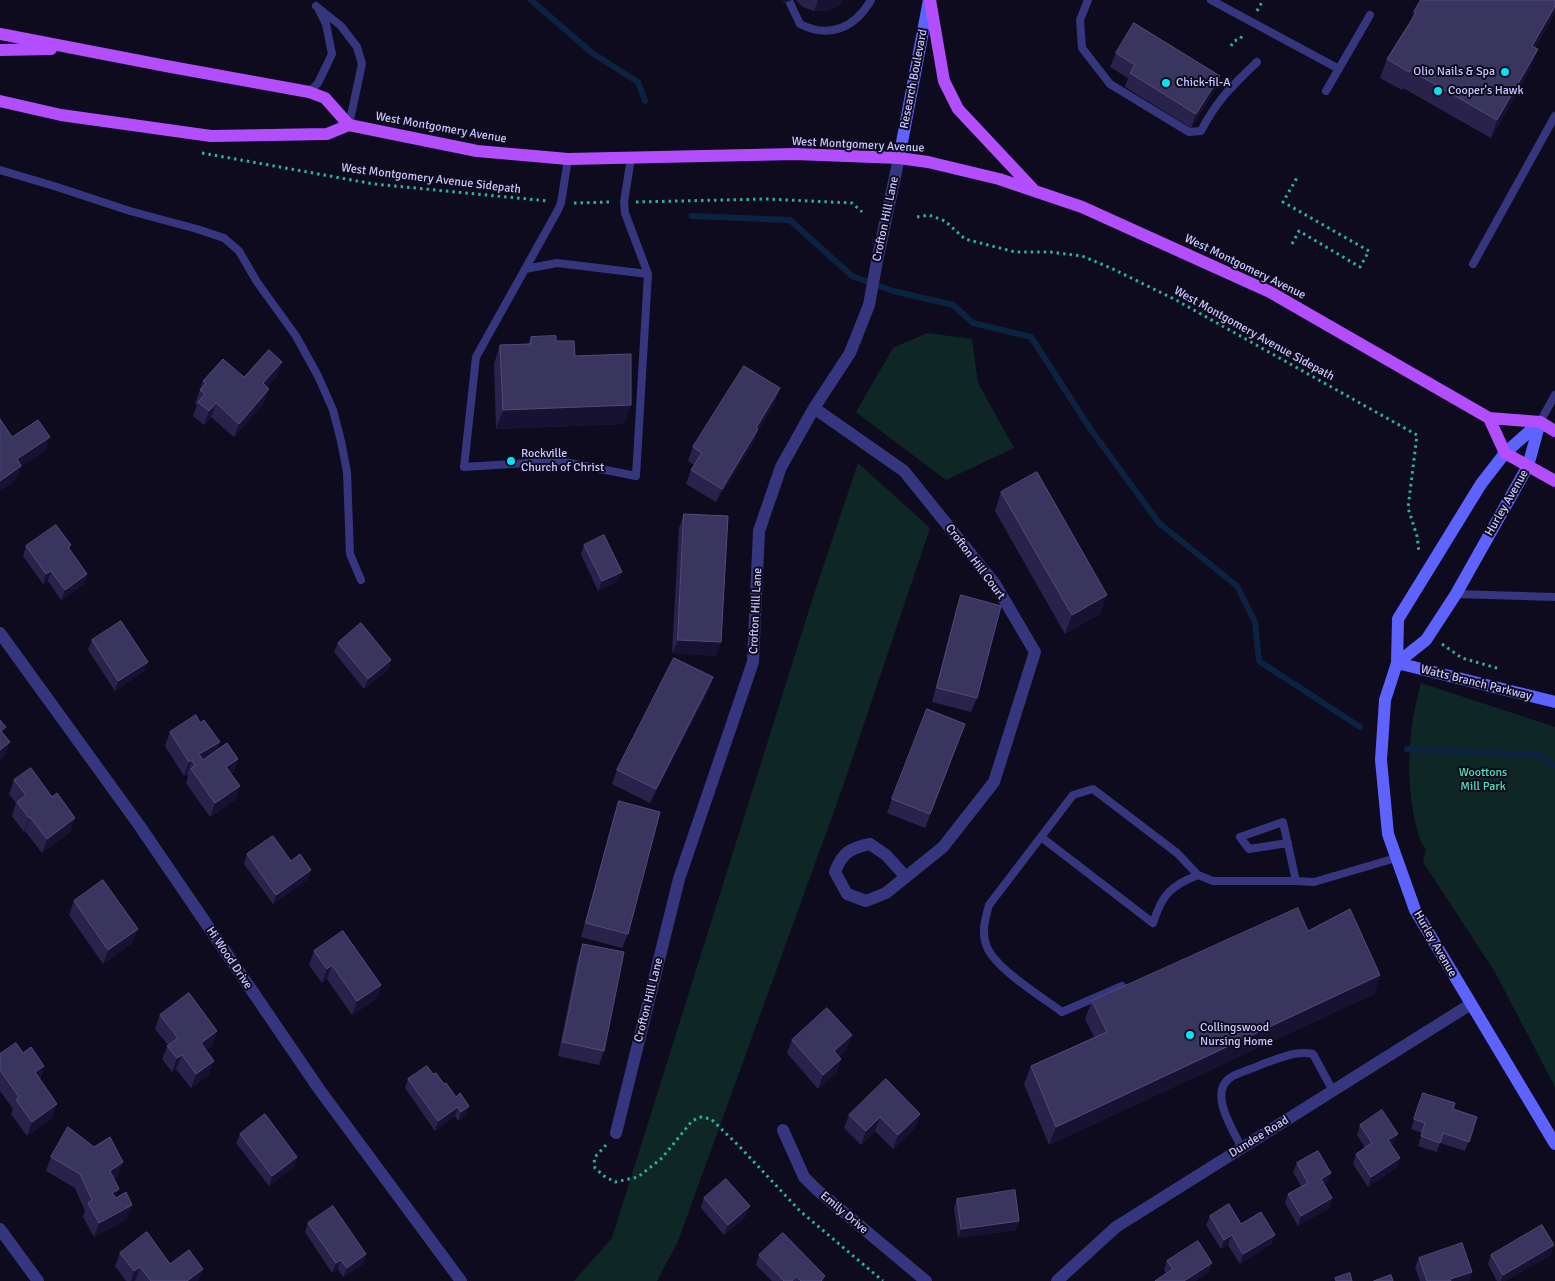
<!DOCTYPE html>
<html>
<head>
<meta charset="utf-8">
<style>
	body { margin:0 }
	canvas { display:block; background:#0d0b1d }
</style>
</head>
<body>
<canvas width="1555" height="1281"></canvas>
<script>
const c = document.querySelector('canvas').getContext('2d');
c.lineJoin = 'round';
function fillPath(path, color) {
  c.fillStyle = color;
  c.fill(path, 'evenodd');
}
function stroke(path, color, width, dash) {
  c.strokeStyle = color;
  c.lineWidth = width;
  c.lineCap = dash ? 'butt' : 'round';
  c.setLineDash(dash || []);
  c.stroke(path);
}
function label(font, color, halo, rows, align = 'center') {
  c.font = font + ' Signika,sans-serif';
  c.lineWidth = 4;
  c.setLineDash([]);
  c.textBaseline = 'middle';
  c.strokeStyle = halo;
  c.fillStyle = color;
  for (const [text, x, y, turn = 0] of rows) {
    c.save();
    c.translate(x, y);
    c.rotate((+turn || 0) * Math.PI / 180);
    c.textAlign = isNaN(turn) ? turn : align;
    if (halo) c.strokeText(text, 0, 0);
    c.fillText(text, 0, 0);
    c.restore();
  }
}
const green = new Path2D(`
	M927 333 972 339 978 383 1014 448 946 480 856 412 893 348Z
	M858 463 930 528 841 792 678 1241 657 1281H574L612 1238 815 591Z
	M1421 683 1555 727V1087L1495 972 1423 862 1426 849C1420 843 1418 833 1416 825 1405 778 1408 729 1421 683Z`);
const stream = new Path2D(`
	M531 0 592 53 638 82 645 101
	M692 216 790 220 852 276 893 291 953 305 973 323 1031 337 1091 430 1159 523 1237 586 1255 622 1259 661 1360 727
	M1407 749 1537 755 1555 765`);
const path = new Path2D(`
	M1257 11 1262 2
	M1231 46 1234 41 1240 39 1244 33
	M202 153 374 184 548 201
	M636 202 766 199 852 203 862 212
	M574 203 610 202
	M917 217 929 215 945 221 965 239 1015 252H1050L1082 256 1113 269 1176 300 1417 435 1408 508 1417 536 1419 552
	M1292 244 1299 231 1360 267 1369 251 1283 202 1298 176
	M1442 644 1462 658 1500 669
	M606 1145 594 1158 595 1168 604 1176 615 1182 638 1177 662 1158 692 1121 701 1117 711 1119 739 1146 800 1211 883 1281`);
const lane = new Path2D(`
	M1088 0 1080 20 1082 48 1110 84 1189 132 1201 131C1217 100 1232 86 1257 62
	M1211 0 1339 69
	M789 1 800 24C829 39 855 28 871 0
	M316 6 341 26 357 47 362 64 349 125
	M1326 91 1370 15
	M309 92 318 83 332 54 326 24 319 10
	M568 159 561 203 558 210 476 357 464 467 560 461 636 476 648 274 625 213 624 202 631 158
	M0 170 54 186 130 211 197 229 224 238 239 251 257 282 296 336 318 376 333 410 341 441 347 472 350 554 361 580
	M1473 264 1555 116
	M525 269 557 263 648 274
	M1540 422 1555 395
	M1456 594 1555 597
	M1041 837 1153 923C1162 895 1170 886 1198 875
	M1288 843 1249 849 1240 837 1283 822 1296 881 1314 882 1396 858
	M1122 986 1062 1012C1042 997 996 969 987 947 981 933 985 919 989 905L1073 795 1093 789 1177 853 1198 875 1213 881H1296
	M1242 1148C1233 1130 1206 1090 1233 1076 1243 1071 1255 1068 1265 1063 1281 1058 1297 1050 1313 1054L1333 1091`);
const street = new Path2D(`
	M814 408 904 471 995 584 1035 652 994 782 943 847 886 893 866 901 847 894 835 872C842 853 850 848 870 844L886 855 906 877
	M0 633 139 825 319 1089 461 1281
	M783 1130 804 1177 816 1189 926 1281
	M616 1133 679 879 753 662 759 531 781 467 814 408 850 353 869 305 877 261 899 158
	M0 1229 38 1281
	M1057 1281 1116 1227 1471 1004`);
const secondary = new Path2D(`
	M899 158 929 0
	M1540 422 1505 453 1481 484 1398 619 1397 663 1385 700 1381 760 1388 834 1415 910 1555 1144
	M1397 663 1426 640 1456 594 1528 466 1540 422
	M1397 663 1555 702`);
const primary = new Path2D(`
	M930 0 944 81 958 109 1033 189
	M0 34 166 66 309 92 325 98 349 125
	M0 50 51 49
	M0 101 61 115 211 136 327 134 349 125 477 151 568 159 795 154 899 158 928 162 999 179 1082 207 1270 292 1489 418 1540 422 1555 431
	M1489 418 1505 453 1555 481`);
const wall = new Path2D(`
	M796 0H843L839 6 826 11H814L803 7Z
	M1555 0V13L1535 48 1531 68 1491 138 1403 88 1402 90 1380 78 1387 59 1411 20 1414 12Z
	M1116 53 1215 90 1191 128 1125 87 1128 78 1110 67Z
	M531 337 556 341 575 356 624 424 496 429 494 364 500 345 528 344Z
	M277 376 267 387 264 403 234 437 211 417 204 425 193 416 197 405 195 404 203 381 244 377Z
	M775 402 758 430 753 443 716 502 686 484 691 470 694 465 688 461 693 447Z
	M1001 492 1101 613 1065 634 995 511Z
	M684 514 716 656 672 653 679 528Z
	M71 545 69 550 87 574 84 584 61 600 48 581 43 584 23 556 26 546Z
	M584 545 618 581 598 591 581 554Z
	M961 595 977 698 971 712 932 702 956 609Z
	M92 640 144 671 115 691 88 650Z
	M338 643 391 660 388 670 364 689 334 652Z
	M713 677 708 691 650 803 612 784 617 770Z
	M200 723 217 750 238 759 233 773 231 774 240 786 235 800 210 817 186 783 188 776 187 774 184 776 165 746 170 732Z
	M965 724 925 828 887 813 892 799Z
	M14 780 52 797 75 818 70 832 42 853 25 831 24 832 12 816 16 803 9 794Z
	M619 801 628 934 622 948 581 937 614 815Z
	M247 854 291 861 308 879 273 904 244 864Z
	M74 901 132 943 103 964 69 915Z
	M1308 931 1380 975 1374 994 1049 1145 1024 1084 1031 1066 1094 1037 1085 1019 1092 1001Z
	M583 944 604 1051 599 1065 558 1056 578 958Z
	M314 951 381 985 376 999 352 1015 327 979 322 983 309 965Z
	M160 1015 217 1031 212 1045 206 1049 209 1075 191 1088 176 1069 172 1072 162 1059 168 1045 155 1029Z
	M792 1040 847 1049 838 1057 841 1059 836 1073 818 1089 787 1053Z
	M23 1053 44 1066 40 1079 52 1118 27 1136 11 1114 13 1109 0 1091V1054Z
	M433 1074 456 1097 469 1106 466 1115 458 1121 455 1116 435 1131 405 1088 408 1079Z
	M1423 1093 1453 1109 1477 1117 1465 1151 1440 1143 1437 1152 1418 1146 1422 1133 1411 1129Z
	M920 1114 915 1128 893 1149 875 1131 861 1145 844 1128 849 1115Z
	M1360 1125 1394 1143 1391 1145 1397 1167 1368 1187 1353 1164 1356 1154 1365 1148 1357 1135Z
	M240 1134 297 1157 294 1167 269 1186 236 1143Z
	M51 1157 118 1176 114 1179 119 1189 115 1198 127 1219 94 1237 83 1217 85 1211 75 1188 46 1171Z
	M1297 1163 1327 1183 1324 1185 1332 1198 1329 1208 1298 1226 1285 1203 1288 1194 1301 1186 1293 1172Z
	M704 1198 746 1216 724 1235 701 1208Z
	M957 1199 1016 1230 958 1238 954 1208Z
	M1210 1216 1241 1224 1275 1235 1271 1244 1240 1264 1228 1245 1221 1249 1206 1225Z
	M308 1223 366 1254 363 1264 343 1277 338 1269 332 1273 305 1232Z
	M120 1253 170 1264 203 1269 198 1281H126L115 1266Z
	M759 1255 824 1281H772L756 1265Z
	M1491 1255H1551L1505 1281H1497L1488 1264Z
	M1419 1258 1472 1272 1469 1281H1420L1415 1267Z
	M1167 1261 1209 1272 1195 1281H1154L1166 1273 1164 1270Z`);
const shadedWall = new Path2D(`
	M783 0H792L782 4Z
	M818 0H843L839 6 826 11H814Z
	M1555 6V13L1526 65 1532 46Z
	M1538 49 1531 68 1491 138 1497 120Z
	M1220 76 1215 90 1191 128 1196 114Z
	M282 362 277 376 257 397 263 383Z
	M780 388 775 402 758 430 753 443 716 502 722 489 756 428Z
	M269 389 264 403 234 437 239 424Z
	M216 403 211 417 204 425 209 411Z
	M631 405 624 424 496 429 503 410Z
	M50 437 45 451 21 467 16 480 0 491V481L17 459Z
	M51 571 48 581 43 584 46 574Z
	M622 572 618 581 598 591 602 581Z
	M87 574 84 584 61 600 65 590Z
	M1107 595 1101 613 1065 634 1072 615Z
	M678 640 721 642 716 656 672 653Z
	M391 660 388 670 364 689 368 679Z
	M148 662 144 671 115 691 118 681Z
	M713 677 708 691 650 803 656 789Z
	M10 742 5 756 0 760V750Z
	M220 742 215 756 195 767 199 754Z
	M238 759 233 773 221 781 226 767Z
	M192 760 187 774 184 776 189 762Z
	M240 786 235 800 210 817 215 803Z
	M30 817 25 831 24 832 29 818Z
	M75 818 70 832 42 853 47 839Z
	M311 870 308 879 273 904 276 895Z
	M138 929 132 943 103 964 108 950Z
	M332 965 327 979 322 983 327 969Z
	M1380 975 1374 994 1049 1145 1056 1127Z
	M381 985 376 999 352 1015 357 1001Z
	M217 1031 212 1045 196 1057 201 1043Z
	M852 1035 847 1049 829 1065 834 1051Z
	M182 1055 176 1069 172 1072 177 1058Z
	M841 1059 836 1073 818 1089 823 1075Z
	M214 1061 209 1075 191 1088 196 1074Z
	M44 1066 39 1080 35 1072Z
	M57 1104 52 1118 27 1136 32 1122Z
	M469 1106 466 1115 458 1121 461 1112Z
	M458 1107 455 1116 435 1131 438 1121Z
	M920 1114 915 1128 893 1149 898 1135Z
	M880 1117 875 1131 861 1145 866 1131Z
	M1398 1134 1394 1143 1385 1150 1388 1140Z
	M297 1157 294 1167 269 1186 272 1176Z
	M1400 1158 1397 1167 1368 1187 1371 1177Z
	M123 1162 118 1176 105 1185 110 1171Z
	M1331 1173 1327 1183 1318 1189 1321 1179Z
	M119 1189 114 1203 112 1193Z
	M1332 1198 1329 1208 1298 1226 1301 1216Z
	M132 1205 127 1219 94 1237 99 1223Z
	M750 1206 746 1216 724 1235 728 1225Z
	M1019 1221 1016 1230 958 1238 961 1229Z
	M1232 1235 1228 1245 1221 1249 1224 1240Z
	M1275 1235 1271 1244 1240 1264 1243 1254Z
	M1554 1245 1551 1255 1505 1281H1501L1503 1275Z
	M366 1254 363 1264 343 1277 347 1268Z
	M341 1260 338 1269 332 1273 336 1263Z
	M1212 1263 1209 1272 1195 1281H1184Z
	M140 1267 135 1281H131L134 1271Z
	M203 1269 198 1281H187Z
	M1472 1272 1469 1281H1449L1450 1279Z`);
const building = new Path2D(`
	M1421 0H1555V6L1532 46 1538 49 1497 120 1410 70 1409 72 1387 59 1416 13 1414 12Z
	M1134 23 1220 76 1196 114 1130 73 1135 65 1116 53Z
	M556 336V341H574L575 356 631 354V405L503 410 500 345 531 344V337Z
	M269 350 282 362 263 383 269 389 239 424 216 403 209 411 198 402 205 394 200 390 206 383 203 381 223 359 244 377Z
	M744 366 780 388 756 428 758 429 722 489 691 470 702 453 693 447Z
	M0 419 12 437 38 420 50 437 17 459 21 466 0 481Z
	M1037 472 1107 595 1072 615 1001 492Z
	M684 514 728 516 721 642 678 640Z
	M56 525 71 545 68 547 87 574 65 590 51 571 46 574 26 546Z
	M604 535 622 572 602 581 584 545Z
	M961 595 1001 606 977 698 937 688Z
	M121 621 148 662 118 681 92 640Z
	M361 623 391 660 368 679 338 643Z
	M674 658 713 677 656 789 617 770Z
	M927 709 965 724 930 814 892 799Z
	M196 715 200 723 204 720 220 742 199 754 203 760 227 743 238 759 226 767 240 786 215 803 191 769 195 765 192 760 189 762 170 732Z
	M0 720 6 727 1 731 10 742 0 750Z
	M31 768 52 797 57 793 75 818 47 839 30 817 29 818 17 802 26 795 14 780Z
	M619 801 660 812 628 934 586 923Z
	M273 836 291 861 300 854 311 870 276 895 247 854Z
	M103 880 138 929 108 950 74 901Z
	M1298 908 1308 931 1350 909 1380 975 1056 1127 1031 1066 1107 1032 1092 1001Z
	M343 931 381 985 357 1001 332 965 327 969 314 951Z
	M583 944 624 952 604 1051 563 1042Z
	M189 993 217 1031 201 1043 214 1061 196 1074 182 1055 177 1058 167 1046 178 1038 160 1015Z
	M827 1008 852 1035 834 1051 841 1059 823 1075 792 1040Z
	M16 1043 23 1053 31 1047 44 1066 35 1072 57 1104 32 1122 16 1100 19 1097 0 1070V1054Z
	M427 1066 433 1074 436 1073 444 1084 446 1083 456 1097 460 1093 469 1106 461 1112 458 1107 438 1121 408 1079Z
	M886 1079 920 1114 898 1135 880 1117 866 1131 849 1115Z
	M1423 1093 1455 1103 1453 1109 1477 1117 1469 1142 1443 1133 1440 1143 1421 1136 1425 1123 1414 1119Z
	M1382 1110 1398 1134 1388 1140 1400 1158 1371 1177 1356 1154 1372 1143 1360 1125Z
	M265 1114 297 1157 272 1176 240 1134Z
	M68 1127 94 1147 110 1137 123 1162 110 1171 119 1189 112 1193 116 1198 126 1192 132 1205 99 1223 88 1203 92 1200 80 1174 51 1157Z
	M1318 1151 1331 1173 1321 1179 1332 1198 1301 1216 1288 1194 1308 1183 1297 1163Z
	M726 1179 750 1206 728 1225 704 1198Z
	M1015 1190 1019 1221 961 1229 957 1199Z
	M1229 1204 1241 1224 1261 1212 1275 1235 1243 1254 1232 1235 1224 1240 1210 1216Z
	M333 1206 366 1254 347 1268 341 1260 336 1263 308 1223Z
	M1542 1225 1554 1245 1503 1275 1491 1255Z
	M147 1232 170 1264 189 1250 203 1269 187 1281H151L140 1267 134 1271 120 1253Z
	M783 1233 825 1276 821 1281H801L796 1276 792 1281H784L759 1255Z
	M1198 1241 1212 1263 1184 1281H1155L1173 1269 1167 1261Z
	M1462 1243 1472 1272 1450 1279 1451 1281H1427L1419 1258Z
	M1350 1273 1352 1281H1336L1335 1278Z
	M1391 1275 1393 1281H1374Z`);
const markers = [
	[1505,72,5,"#00e7f2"],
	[1166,83,5,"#00e7f2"],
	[1438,91,5,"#00e7f2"],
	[511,461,5,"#00e7f2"],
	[1190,1035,5,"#00e7f2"]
];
const poiNames = [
	["Olio Nails & Spa",1495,72,"right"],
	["Chick-fil-A",1176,83],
	["Cooper's Hawk",1448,91],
	["Rockville",521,454],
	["Church of Christ",521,468],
	["Collingswood",1200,1028],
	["Nursing Home",1200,1042]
];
const streetNames = [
	["Research Boulevard",914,79,-79],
	["West Montgomery Avenue",441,128,10],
	["West Montgomery Avenue",858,145,3],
	["West Montgomery Avenue Sidepath",431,179,7],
	["Crofton Hill Lane",886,219,-78],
	["West Montgomery Avenue",1245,267,26],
	["West Montgomery Avenue Sidepath",1254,334,29],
	["Hurley Avenue",1507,503,-60],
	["Crofton Hill Court",975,562,53],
	["Crofton Hill Lane",756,611,-87],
	["Watts Branch Parkway",1476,683,14],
	["Hurley Avenue",1435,944,60],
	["Hi Wood Drive",229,958,56],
	["Crofton Hill Lane",649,1000,-76],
	["Dundee Road",1259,1137,-32],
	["Emily Drive",844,1213,40]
];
const parkNames = [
	["Woottons",1483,773],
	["Mill Park",1483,787]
];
fillPath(green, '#0e2725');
stroke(stream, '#0b2241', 6);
stroke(path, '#2ab0a0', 3, [2.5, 4]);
stroke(lane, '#35367d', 8);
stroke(street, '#35367d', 12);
stroke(secondary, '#5e62ff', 12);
stroke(primary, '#b34eff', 12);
fillPath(wall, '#29234c');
fillPath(shadedWall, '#171231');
fillPath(building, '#3a355f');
stroke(building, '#514c78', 1);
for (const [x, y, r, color] of markers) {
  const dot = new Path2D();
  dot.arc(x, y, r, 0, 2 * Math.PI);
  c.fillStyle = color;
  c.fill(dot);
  stroke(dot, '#0d0b1d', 2);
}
label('12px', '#cac7ff', '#0d0b1d', poiNames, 'left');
label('12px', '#cac7ff', '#0d0b1d', streetNames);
label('12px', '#52e0b5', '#0d0b1d', parkNames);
</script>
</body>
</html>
